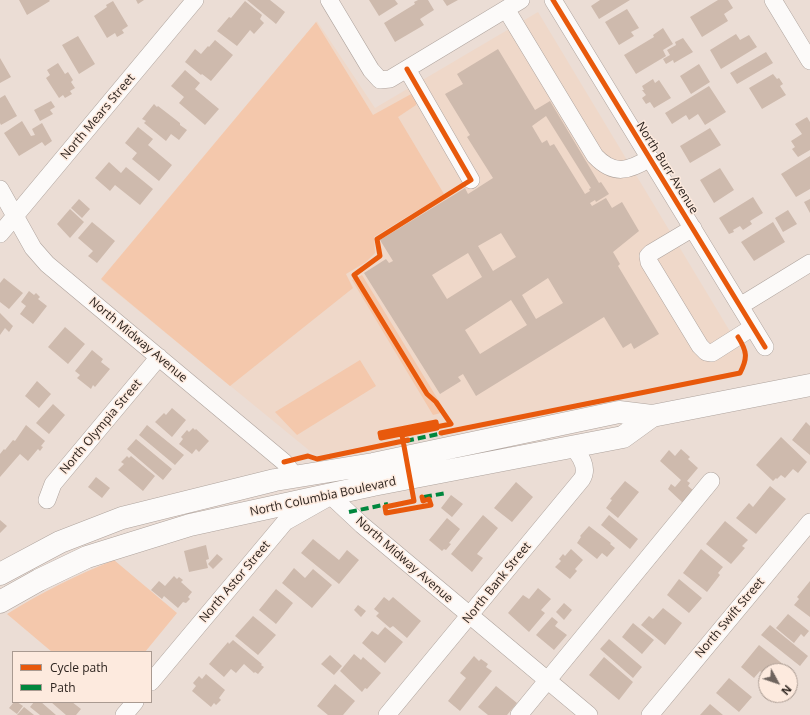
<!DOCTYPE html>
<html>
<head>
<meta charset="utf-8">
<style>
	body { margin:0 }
	#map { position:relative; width:810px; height:715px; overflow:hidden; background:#ebddd5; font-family:"Open Sans",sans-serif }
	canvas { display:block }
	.legend { position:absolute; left:12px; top:651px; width:140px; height:52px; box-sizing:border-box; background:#fdeade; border:1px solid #a99a91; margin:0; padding:5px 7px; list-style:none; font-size:12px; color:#2c231e }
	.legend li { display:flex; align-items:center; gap:8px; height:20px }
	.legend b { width:20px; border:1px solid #a99a91 }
	.north { position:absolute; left:758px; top:663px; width:40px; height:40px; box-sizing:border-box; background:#fdeade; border:1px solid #a99a91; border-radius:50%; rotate:130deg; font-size:11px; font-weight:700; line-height:16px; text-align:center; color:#2c231e }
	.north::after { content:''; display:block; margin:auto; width:14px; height:18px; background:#6f645e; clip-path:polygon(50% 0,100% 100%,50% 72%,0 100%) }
</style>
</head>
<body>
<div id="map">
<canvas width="810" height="715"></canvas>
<ul class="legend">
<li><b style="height:5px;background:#e8590c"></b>Cycle path</li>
<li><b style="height:5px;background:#00873e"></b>Path</li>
</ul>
<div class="north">N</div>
</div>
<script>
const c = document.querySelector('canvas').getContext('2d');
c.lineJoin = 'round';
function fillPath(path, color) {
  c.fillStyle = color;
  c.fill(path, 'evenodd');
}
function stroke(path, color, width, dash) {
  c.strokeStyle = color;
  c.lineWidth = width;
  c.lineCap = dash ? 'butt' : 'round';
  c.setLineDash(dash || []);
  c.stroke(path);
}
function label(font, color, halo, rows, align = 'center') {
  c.font = font + ' "Open Sans",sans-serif';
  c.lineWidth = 3;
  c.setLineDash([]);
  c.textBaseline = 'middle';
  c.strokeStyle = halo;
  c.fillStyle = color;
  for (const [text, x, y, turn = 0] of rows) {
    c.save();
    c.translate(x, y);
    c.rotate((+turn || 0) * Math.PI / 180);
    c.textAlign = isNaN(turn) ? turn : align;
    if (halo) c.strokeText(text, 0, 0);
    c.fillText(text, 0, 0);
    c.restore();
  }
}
const built = new Path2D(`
	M538 12 740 348 744 357 743 364 740 369 734 371 316 456 101 280 317 21 375 108Z`);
const green = new Path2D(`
	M316 22 373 115 413 93 417 101 416 105 398 117 444 194 374 237 375 253 366 262 346 274 353 288 230 386 101 279Z
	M362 275 445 411V412L433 415 352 280Z
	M360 360 376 386 297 435 275 412Z
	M114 560 177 613 145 652H52L7 614C42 592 75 576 114 560Z`);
const building = new Path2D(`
	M19 0H49L50 1 27 15Z
	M136 0H144L138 4Z
	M247 0H270L285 12 276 24Z
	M369 0H395L398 4 379 16Z
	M418 0H428L434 10 420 19 424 25 395 42 384 23 415 4 414 2Z
	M443 0H458L447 6Z
	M600 0H630L599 19 591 6Z
	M718 0H728L733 8 724 14 728 21 702 37 690 17Z
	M113 1 128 26 122 30 124 33 117 37 115 33 107 38 94 16 107 7 106 5Z
	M245 1 262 15 260 19 264 23 254 34 250 30 237 46 217 31 229 17 231 18Z
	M627 9 639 28 631 32 634 36 619 45 605 22Z
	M663 28 673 44 663 50 666 56 636 74 624 55 654 37 653 35Z
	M736 34 740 40 749 35 757 47 721 69 710 50Z
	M78 36 95 64 79 74 62 45Z
	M683 38 693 52 674 63 673 60 666 64 663 59 670 55 667 50 676 45 675 42Z
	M215 40 233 55 211 81 202 74 201 75 185 62 195 49 201 54 208 46 209 47Z
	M498 49 535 110 550 101 599 183 601 182 609 194 596 202 595 200 590 203 592 206 606 198 612 208 622 202 639 231 613 252 620 264 618 266 659 334 634 349 631 343 623 348 604 317 476 396 463 374 458 377 461 381 440 394 364 273 386 259 389 263 393 261 380 240 465 188 468 194 493 178 467 137 470 135 445 94 463 84 457 74ZM546 116 591 188 589 189 590 191 585 194 554 144 550 146 547 140 542 143 532 126ZM501 233 516 257 493 271 478 246ZM468 253 482 277 447 299 432 275ZM548 278 563 303 536 319 522 295ZM511 300 527 325 480 354 465 330Z
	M766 52 773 63 737 84 730 73Z
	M0 58 11 77 0 83Z
	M58 63 65 74 68 72 73 80 71 82 75 88 70 91 72 94 65 98 63 95 59 98 46 78 50 75 47 70Z
	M699 64 710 82 691 94 680 76Z
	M185 70 200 83 195 89 219 109 205 125 179 103 184 97 171 86Z
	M773 74 777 79 779 78 783 84 780 86 786 95 762 109 749 88Z
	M653 79 655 83 659 80 671 98 654 108 650 102 646 104 642 98 646 95 642 90H644L642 86Z
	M709 86 726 112 705 125 698 114 689 120 686 115 672 124 665 113Z
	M5 95 17 116 1 125 0 123V98Z
	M51 101 55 107 50 110 53 114 40 121 34 110Z
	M154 104 157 107 158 106 180 123V125L187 130 179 140 171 134 166 141 144 123 146 121 142 119Z
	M807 117 810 122V150L798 157 792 149 795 147 791 141 802 134 795 124Z
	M22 121 31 136 35 135 32 129 42 123 52 141 45 146 42 142 19 156 4 133Z
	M138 127 153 139 148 145 172 165 159 181 132 159 137 153 125 143Z
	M710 128 721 145 690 163 680 146Z
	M810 156V189L796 197 781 174Z
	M109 162 121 173 126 167 153 189 140 205 115 185 110 191 95 178Z
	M720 168 734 190 714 203 700 180Z
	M753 197 763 213 750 221 752 224 743 230 740 226 733 230 734 232 729 234 719 218Z
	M79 199 90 209 82 218 71 208Z
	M810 199V213L804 202Z
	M70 209 84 222 70 238 57 224Z
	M788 210 797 224 783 232 775 218Z
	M92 222 115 241 97 263 88 256 93 251 78 238Z
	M773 222 785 242 754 261 741 242Z
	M4 278 23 293 9 309 0 302V283Z
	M29 291 34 295 36 293 40 297 38 299 47 306 33 324 20 314 26 306 21 302Z
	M0 313 13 326 9 332 5 328 0 335Z
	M65 327 85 344 68 364 48 347Z
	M92 350 103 359 101 362 110 369 95 387 93 385 91 389 77 378 80 375 75 371Z
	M37 381 51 394 39 408 25 396Z
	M53 404 65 415 49 434 36 423Z
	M172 408 186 420 172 437 155 422 164 413 166 415Z
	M806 422 810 426V455L792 440Z
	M26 425 45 441 41 446 43 447 40 451 38 449 28 461 20 454 0 477V454L4 449 5 450 13 440 15 441Z
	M147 425 184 455 175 465 139 435Z
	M193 428 195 430 196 429 209 441 199 452 196 449 192 454 179 444 183 439 181 437 187 430 189 432Z
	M781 437 807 462 798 473 793 469 785 478 781 475 777 479 776 478 773 481 756 465Z
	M136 439 172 469 163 480 127 449Z
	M681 449 690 457 688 459 698 468 687 481 690 483 688 486 694 491 683 503 668 489 671 484 675 487 681 480 660 461 669 450 675 456Z
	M127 456 129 458 131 456 155 476 143 491 118 470 124 464 121 462Z
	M96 477 110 488 102 498 88 487Z
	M625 481 639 492 618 518 606 508 612 500 610 499Z
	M516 482 533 497 512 522 494 508Z
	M770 486 786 499 756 534 736 518 749 503 753 507Z
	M451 495 463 504 452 517 441 508Z
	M483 515 498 528 477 554 483 558 472 572 451 554Z
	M609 515 638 539 630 549 601 525Z
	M447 518 460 529 449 543 451 544 446 550 444 549 442 551 429 540Z
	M0 520 7 526 0 533Z
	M725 521 748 540 742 546 745 548 731 564 706 544Z
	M589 526 611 543 610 544 615 548 607 557 602 553 597 559 577 543 581 537 580 536Z
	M313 539 339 560 347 550 359 560 339 584 301 553Z
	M206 545 209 559 206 560 208 568 189 572 184 551Z
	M571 549 583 560 575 569 577 571 570 579 555 567 561 561 559 559 563 554 565 556Z
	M701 549 723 567 718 573 720 575 707 592 683 573Z
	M217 554 223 559 213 569 208 564Z
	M294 568 305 578 313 569 332 585 312 608 282 583Z
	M174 576 177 579 179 577 183 580 181 582 192 592 188 597 190 599 186 603 183 602 178 608 164 596 162 599 151 590 159 581 165 586Z
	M679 579 702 598 689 613 667 595Z
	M810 581V617L794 605 799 599 797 597Z
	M538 588 551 599 541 610 545 613 529 632 508 613 523 595 529 599Z
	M276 589 293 603 276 624 259 610Z
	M384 597 389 601 393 597 421 621 407 638 393 626 390 628 376 616 379 613 374 609Z
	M564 603 572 610 564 620 556 612Z
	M358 605 366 611 361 617 354 610Z
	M663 608 682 623 665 645 641 625 649 616 653 619Z
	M788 614 809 631 804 637 801 634 794 643 776 628Z
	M253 616 276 635 258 655 235 636Z
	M552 617 558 622 555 626 567 635 554 650 536 635Z
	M633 623 654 640 642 654 622 637Z
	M770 625 808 656 800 666 761 635Z
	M385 627 403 642 385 663 362 643 372 631 378 635Z
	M609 639 642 667 633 678 600 649Z
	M233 640 262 664 261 665 264 667 258 674 255 672 254 673 244 664 236 673 231 669 224 677 209 664 228 642 229 644Z
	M759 645 784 665 779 671H766V676L760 671 754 678 741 667Z
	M354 654 361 660 363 657 381 673 367 689 365 688 362 692 340 671Z
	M330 655 342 666 334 675 321 664Z
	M474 656 479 661 481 659 488 664 486 667 492 671 460 711 448 701 466 678 460 673Z
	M604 657 633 682 619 700 589 675Z
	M206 674 225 690 219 698 221 700 216 705 214 703 211 707 192 691 196 686 193 683 199 676 202 679Z
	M729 678 752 697 739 712 716 693Z
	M335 684 355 701 343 715H328L317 706Z
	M496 686 517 703 507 715H488L478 707Z
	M14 702H17L23 706 17 714 9 708Z
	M34 702H41L56 715H40L30 707Z
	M51 702H72L81 709 76 715H66Z
	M710 704 723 715H700Z
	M24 707 34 715H17Z`);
const minor = new Path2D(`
	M329 0 371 70 380 80 390 79 521 0
	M553 0 765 347
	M773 0 810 61
	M506 9 595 156C614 176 629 171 650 158
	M407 69 471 180
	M0 189 33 248 47 264 284 462 295 476
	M693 228 651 253 648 256 649 262 700 346 706 352 712 353 753 327
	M0 234 195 0
	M740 306 810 263
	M47 500 53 484 159 357
	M151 682 285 522 331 496 362 525 589 715
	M124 715 135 702
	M387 715 582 479C589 467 580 455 572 446
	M519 715 711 481
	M650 715 810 522`);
const major = new Path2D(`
	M0 574 60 542 122 518 275 480 373 464 619 412 652 416 810 385
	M0 602 39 580 87 557 190 525 373 485 623 437 652 416`);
const quiet = new Path2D(`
	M406 441 443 433
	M424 497 446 493
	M349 512 388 504`);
const cycleway = new Path2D(`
	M553 0 765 347
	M407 69 471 180 377 239 380 256 354 275 427 394 436 402 451 424 381 438 380 433 436 422 437 428 402 435 414 501 385 507 386 513 431 505 429 499 423 501 422 497
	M441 433 740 373C748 358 747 351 738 337
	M284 462 308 456 317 459 408 440`);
const streetNames = [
	["North Mears Street",98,117,-50],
	["North Burr Avenue",667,168,58],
	["North Midway Avenue",138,340,40],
	["North Olympia Street",101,427,-50],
	["North Columbia Boulevard",323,497,-12],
	["North Midway Avenue",404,560,41],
	["North Astor Street",235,582,-50],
	["North Bank Street",497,583,-51],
	["North Swift Street",730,618,-50]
];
fillPath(built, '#efd8c9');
fillPath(green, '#f4c8ac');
fillPath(building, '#cebaad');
stroke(minor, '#aea39d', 18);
stroke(major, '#aea39d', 23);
stroke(minor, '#fcfaf9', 17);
stroke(major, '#fcfaf9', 22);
stroke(quiet, '#00873e', 4, [8, 4]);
stroke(cycleway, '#e8590c', 5);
label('12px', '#2c231e', '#fdeade', streetNames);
</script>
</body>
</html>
